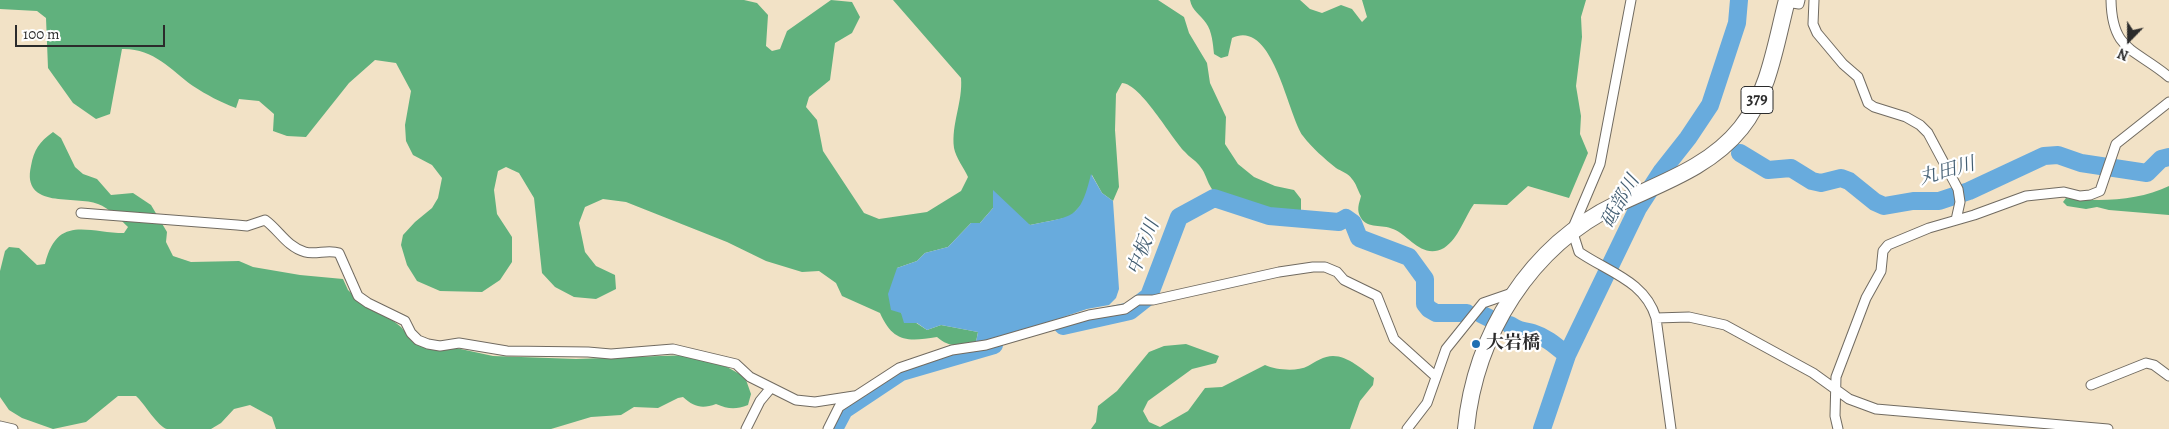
<!DOCTYPE html>
<html>
<head>
<meta charset="utf-8">
<style>
	body { margin:0 }
	#map { position:relative; width:2169px; height:429px; overflow:hidden; background:#f2e2c6; font-family:Alegreya,serif }
	canvas { display:block }
	.north { position:absolute; left:2104px; top:15px; width:50px; height:50px; -webkit-text-stroke:4px #fff; paint-order:stroke; rotate:202deg; font-size:14px; font-weight:700; line-height:20px; text-align:center; color:#2b2b2b }
	.north::after { content:''; display:block; margin:auto; width:18px; height:22px; background:#2b2b2b; clip-path:polygon(50% 0,100% 100%,50% 72%,0 100%) }
	.scale { position:absolute; left:15px; top:25px; width:150px; height:22px; box-sizing:border-box; border:2px solid #2b2b2b; border-top:0; padding-left:6px; font-size:15px; line-height:18px; white-space:nowrap; color:#2b2b2b; -webkit-text-stroke:4px #fff; paint-order:stroke }
</style>
</head>
<body>
<div id="map">
<canvas width="2169" height="429"></canvas>
<div class="north">N</div>
<div class="scale">100 m</div>
</div>
<script>
const c = document.querySelector('canvas').getContext('2d');
c.lineJoin = 'round';
function fillPath(path, color) {
  c.fillStyle = color;
  c.fill(path, 'evenodd');
}
function stroke(path, color, width, dash) {
  c.strokeStyle = color;
  c.lineWidth = width;
  c.lineCap = dash ? 'butt' : 'round';
  c.setLineDash(dash || []);
  c.stroke(path);
}
function label(font, color, halo, rows, align = 'center') {
  c.font = font + ' Alegreya,"Noto Serif JP",serif';
  c.lineWidth = 4.5;
  c.setLineDash([]);
  c.textBaseline = 'middle';
  c.strokeStyle = halo;
  c.fillStyle = color;
  for (const [text, x, y, turn = 0] of rows) {
    c.save();
    c.translate(x, y);
    c.rotate((+turn || 0) * Math.PI / 180);
    c.textAlign = isNaN(turn) ? turn : align;
    if (halo) c.strokeText(text, 0, 0);
    c.fillText(text, 0, 0);
    c.restore();
  }
}
const forest = new Path2D(`
	M0 0H744L757 3 768 15 766 46 772 51 780 49 787 31 831 0 852 2 860 17 852 33 835 43 830 80 809 97 806 107 817 120 823 151 864 213 879 219 927 212 961 191 968 177C964 168 956 158 954 148 951 124 963 102 961 78L893 0H1158L1184 17 1189 33 1207 63 1210 83 1226 117 1225 144 1238 164 1254 177 1275 186 1294 190 1301 199V211L1297 215C1274 210 1246 212 1226 201 1205 189 1210 178 1199 165 1195 160 1189 157 1185 152 1171 138 1141 84 1122 83L1116 94 1115 130 1119 187 1113 201 1102 193 1092 175 1085 201 1070 217 1030 225 993 208 980 223H971L948 247 925 253 917 261 897 268 901 313 927 330 941 325 978 332 976 342C960 346 949 348 937 337 907 342 893 342 880 313L842 296 836 283 819 271 802 272 766 261 727 242 626 202 603 199 585 207 579 223 585 252 596 266 615 275 616 289 596 299 574 297 555 287 542 273 534 198 519 173 506 167 498 171 494 190 497 214 512 237V262L500 280 482 292 440 291 417 281 407 265 401 245 403 235 415 222 432 208 438 198 442 178 432 165 413 155 406 141 405 125 411 91 396 63 375 60 349 83 306 137 287 136 273 131 274 114 259 101 239 99 236 108C220 102 207 95 193 86 170 69 153 48 122 49L110 114 96 119 73 103 48 68 46 18 37 11 0 9Z
	M1190 0H1300L1310 9 1322 13 1341 5 1352 9 1362 22 1367 17 1362 0H1586L1581 17 1582 37 1576 86 1581 116 1580 134 1588 153 1569 198 1528 186 1507 205 1474 204C1464 218 1459 238 1444 248 1422 260 1409 235 1393 229 1382 224 1368 229 1361 218 1356 210 1359 204 1361 196 1358 191 1356 183 1352 179 1349 174 1341 171 1336 168 1325 159 1312 148 1303 136 1287 113 1273 18 1232 38L1228 56 1221 58 1214 54C1213 44 1212 31 1206 23 1200 14 1192 11 1190 0Z
	M53 132 61 138 75 167 83 174 97 179 111 195 133 193 151 205 167 232 166 242 173 256 191 262 239 261 253 267 300 275 343 279 348 290 363 304 386 315 401 327 413 341 438 350 456 348 493 356 576 359 689 355 727 367 745 377 751 394 748 405C735 410 728 409 716 404 702 409 694 407 683 397L678 398 658 408 634 407 621 415 591 417 551 429H276L272 417 250 405 234 409 221 423 211 429H167C158 427 144 403 136 396H118L86 422 53 429 22 418 9 410 0 397V271L5 251 9 247 19 248 37 265 45 264C57 214 88 233 124 233L128 227C120 219 109 208 98 204 76 195 21 210 31 166 34 150 39 142 53 132Z
	M2169 186V215L2109 210 2097 207 2086 209 2067 206 2063 202 2066 198C2100 202 2138 201 2169 186Z
	M1186 344 1219 356 1216 363 1192 369 1148 401 1143 411 1149 422 1160 427 1188 411 1205 388 1222 387 1265 365C1276 370 1297 372 1308 366 1315 362 1324 356 1333 356 1348 356 1363 370 1374 378L1373 385 1360 401 1350 429H1091L1096 422 1098 406 1117 391 1149 352 1164 346Z`);
const water = new Path2D(`
	M1091 174 1102 193 1113 201 1119 289 1116 298 1109 305 1087 309 992 341 976 342 978 332 941 325 927 330 917 323H904L901 313 891 310 888 294 897 268 917 261 925 253 948 247 971 223H980L993 208V190L1030 225C1073 216 1080 220 1091 174Z`);
const river = new Path2D(`
	M1740 153 1768 170 1791 168 1812 181 1821 183 1841 178 1849 181 1875 202 1884 206 1913 201H1939L1969 191 2044 156 2058 155 2081 163 2147 173 2161 159 2169 157
	M1481 314 1489 318
	M1510 325C1519 331 1523 331 1533 333 1546 337 1556 346 1567 355
	M1063 326 1130 311 1149 296 1179 217 1214 198 1269 216 1339 222 1346 218 1353 223 1359 238 1409 257 1425 279V304L1429 309 1436 313H1467
	M834 429 844 410 901 372 994 345
	M1542 429 1567 355 1638 208 1662 171 1688 138 1710 105 1737 23 1739 0`);
const street = new Path2D(`
	M1631 0 1600 164 1572 230 1579 252C1608 272 1645 281 1656 318L1671 429
	M1814 0 1813 24 1817 33 1843 64 1858 77 1868 103 1874 107 1906 117 1920 125 1928 133 1958 189 1960 202 1956 220
	M2111 0C2112 51 2134 48 2169 77
	M1786 2 1799 4 1800 0
	M81 213 237 225 247 226 265 220C279 230 287 247 305 252 316 255 328 249 339 253L358 296 368 303 405 321 411 333 418 340 428 344 440 346 459 343 507 351 588 352 611 354 673 349 736 364 750 377 796 400 815 402 854 396
	M1656 318 1689 317 1725 325 1813 373 1849 399 1876 409 2108 429
	M2091 385 2146 363 2154 365 2169 376
	M0 426 13 429
	M746 429 760 401 770 389
	M828 429 839 407 899 368 952 350 986 345 1089 315 1125 309 1138 300H1153L1279 272 1313 267H1325L1337 272 1344 280 1377 296 1394 339 1435 376
	M1407 429 1427 403 1446 349 1483 303 1512 293
	M1838 429 1835 416 1836 377 1866 298 1881 271 1883 251 1888 245 1929 228 1974 215 2026 196 2064 192 2080 196 2090 195 2100 191 2116 144 2169 102`);
const highway = new Path2D(`
	M1466 429C1475 334 1530 246 1617 204 1661 183 1710 167 1741 128 1769 93 1776 42 1787 0`);
const markers = [
	[1476,344,5,"#1f6fb2"]
];
const shields = [
	[1757,100,32]
];
const shieldNames = [
	["379",1757,100]
];
const poiNames = [
	["大岩橋",1486,344]
];
const waterNames = [
	["丸田川",1947,172,-16],
	["砥部川",1621,202,-60],
	["中板川",1144,248,-69]
];
fillPath(forest, '#60b17d');
fillPath(water, '#68abdd');
stroke(river, '#68abdd', 18);
stroke(street, '#716b61', 11);
stroke(highway, '#716b61', 18);
stroke(street, '#fff', 9);
stroke(highway, '#fff', 16);
for (const [x, y, r, color] of markers) {
  const dot = new Path2D();
  dot.arc(x, y, r, 0, 2 * Math.PI);
  c.fillStyle = color;
  c.fill(dot);
  stroke(dot, '#fff', 2);
}
for (const [x, y, w] of shields) {
  const box = new Path2D();
  box.roundRect(x - w / 2, y - 13.5, w, 27, 4);
  c.fillStyle = '#fff';
  c.fill(box);
  stroke(box, '#2b2b2b', 1);
}
label('bold 16px', '#2b2b2b', null, shieldNames);
label('bold 18px', '#2b2b2b', '#fff', poiNames, 'left');
label('italic 19px', '#435e72', '#fff', waterNames);
</script>
</body>
</html>
